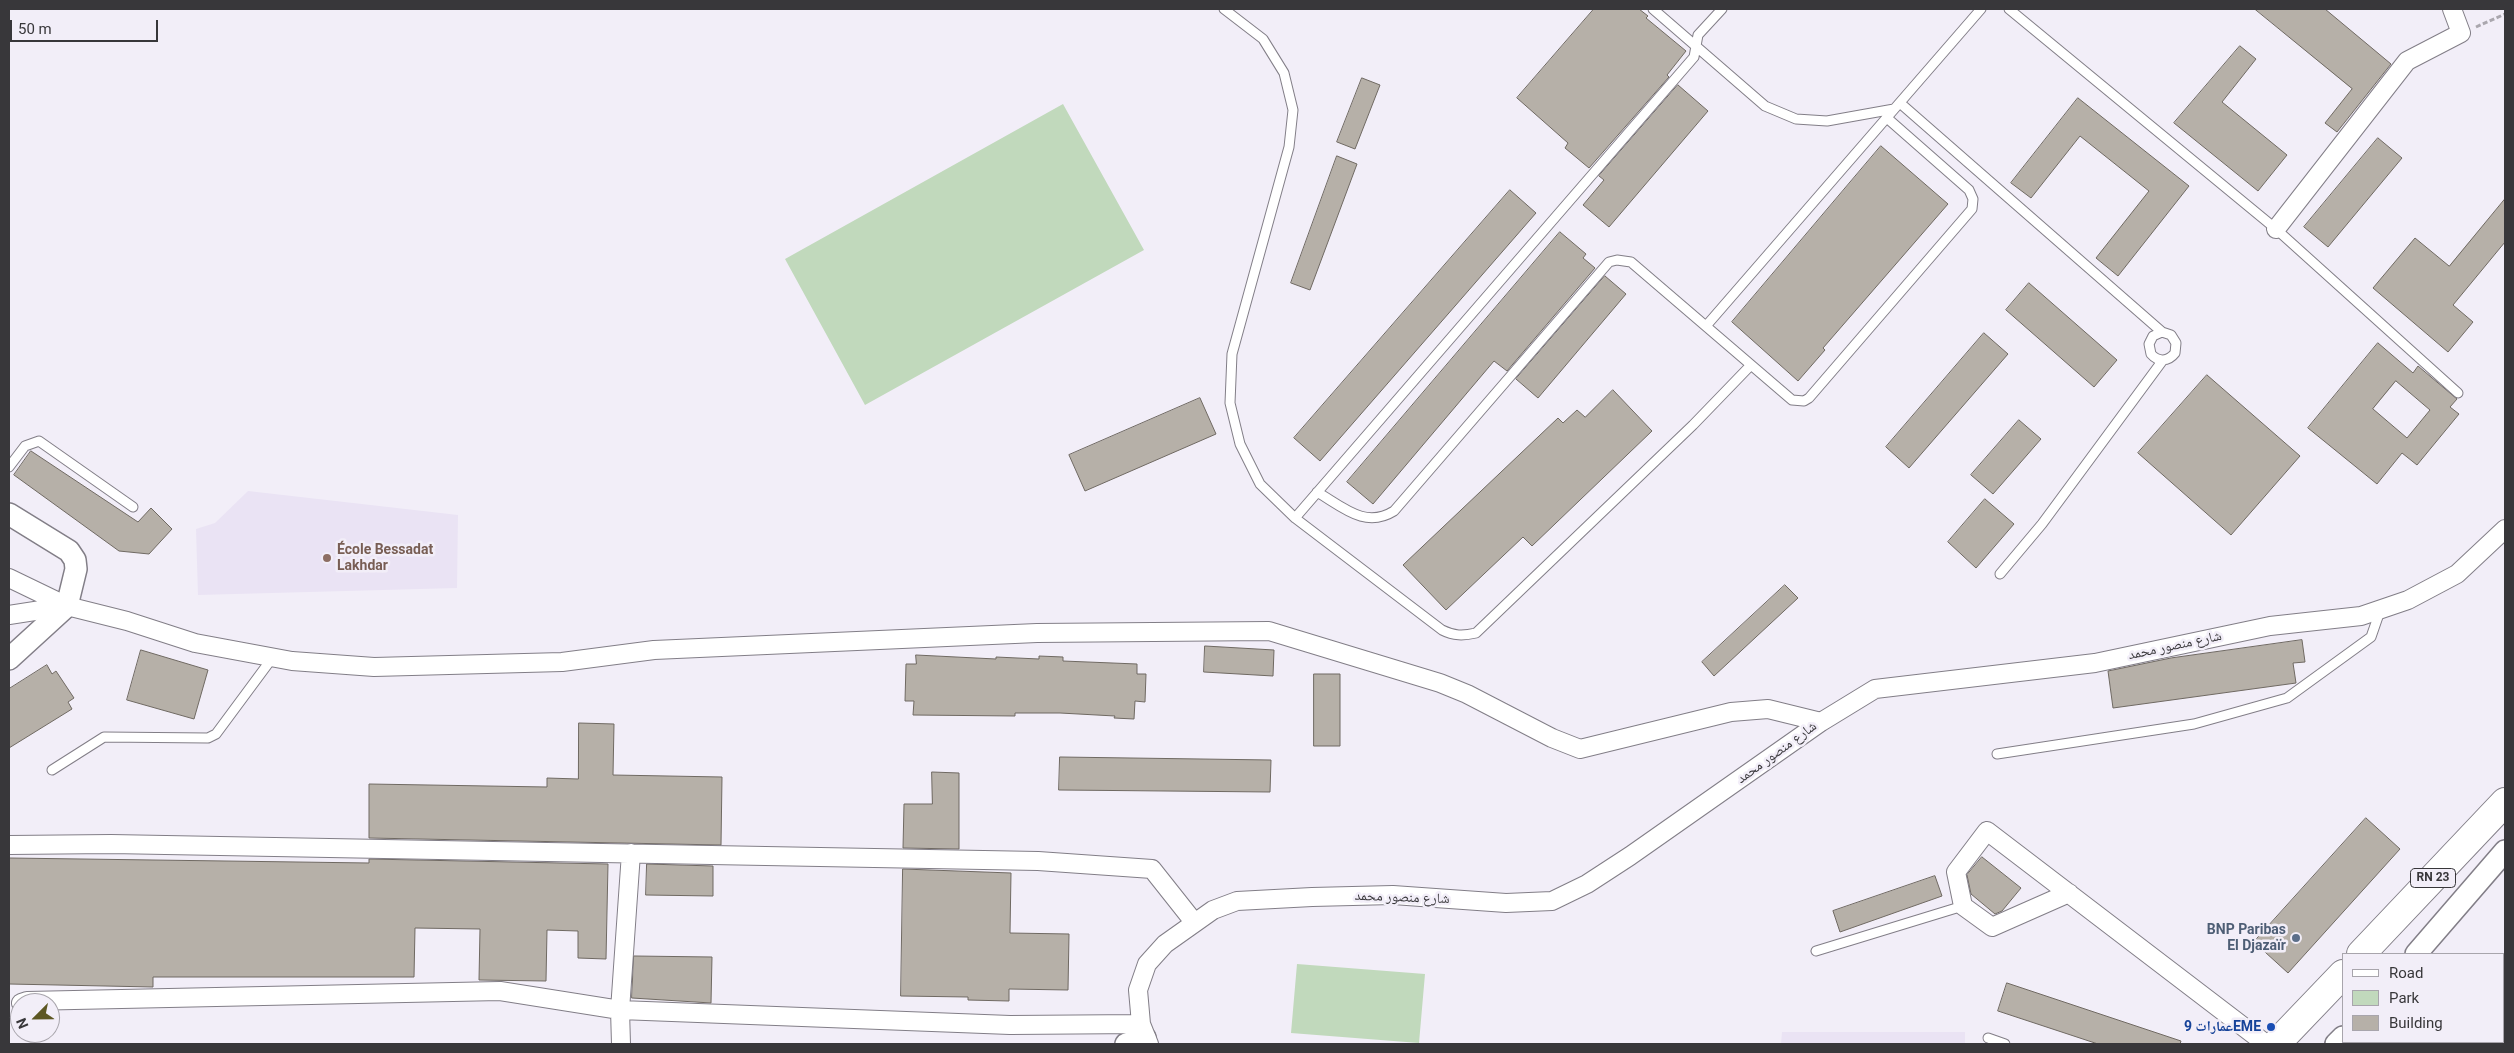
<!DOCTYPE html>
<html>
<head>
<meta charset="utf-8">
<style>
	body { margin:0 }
	#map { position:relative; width:2514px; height:1053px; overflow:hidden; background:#f2eef8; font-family:Roboto,sans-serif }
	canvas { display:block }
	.frame { position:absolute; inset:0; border:10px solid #38373a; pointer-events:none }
	.legend { position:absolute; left:2342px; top:953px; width:162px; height:90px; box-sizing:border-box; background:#f2eef8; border:1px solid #a8a5ac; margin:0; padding:6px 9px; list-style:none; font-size:15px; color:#38373a }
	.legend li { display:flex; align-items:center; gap:10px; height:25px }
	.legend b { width:25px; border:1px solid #a8a5ac }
	.north { position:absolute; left:10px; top:993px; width:50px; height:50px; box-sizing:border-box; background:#f2eef8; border:1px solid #a8a5ac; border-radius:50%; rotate:247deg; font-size:14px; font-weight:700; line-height:20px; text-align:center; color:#38373a }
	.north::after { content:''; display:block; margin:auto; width:18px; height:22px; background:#5d5723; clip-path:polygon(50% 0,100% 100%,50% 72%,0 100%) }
	.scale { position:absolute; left:10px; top:20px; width:148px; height:22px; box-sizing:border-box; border:2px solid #38373a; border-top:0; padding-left:6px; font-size:15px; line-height:18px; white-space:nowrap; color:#38373a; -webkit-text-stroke:4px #f2eef8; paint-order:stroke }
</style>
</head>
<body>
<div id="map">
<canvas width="2514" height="1053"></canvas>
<div class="frame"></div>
<ul class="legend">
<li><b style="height:6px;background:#fff"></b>Road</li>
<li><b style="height:14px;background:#c1d9bc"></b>Park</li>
<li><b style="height:14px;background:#b6b0a8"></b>Building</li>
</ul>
<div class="north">N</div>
<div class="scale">50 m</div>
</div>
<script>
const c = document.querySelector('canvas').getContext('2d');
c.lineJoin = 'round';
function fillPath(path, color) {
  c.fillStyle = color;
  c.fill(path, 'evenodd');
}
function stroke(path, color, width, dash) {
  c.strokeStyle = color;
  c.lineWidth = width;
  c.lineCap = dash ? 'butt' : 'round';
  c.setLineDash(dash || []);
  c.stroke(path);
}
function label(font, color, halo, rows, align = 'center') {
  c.font = font + ' Roboto,"Noto Naskh Arabic",sans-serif';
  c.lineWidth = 5;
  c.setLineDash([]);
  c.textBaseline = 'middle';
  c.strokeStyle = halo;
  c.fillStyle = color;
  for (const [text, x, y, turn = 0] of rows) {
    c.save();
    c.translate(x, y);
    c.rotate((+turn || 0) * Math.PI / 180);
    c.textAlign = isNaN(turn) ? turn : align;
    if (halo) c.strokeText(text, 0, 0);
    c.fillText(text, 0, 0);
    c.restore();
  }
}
const built = new Path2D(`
	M248 491 458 515 457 588 198 595 196 529 215 523Z
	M1782 1032H1965V1044H1781Z`);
const green = new Path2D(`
	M1063 104 1144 250 865 405 785 259Z
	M1297 964 1425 974 1419 1043 1291 1033Z`);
const building = new Path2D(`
	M1594 9H1639L1648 16 1646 18 1686 51 1667 75 1669 77 1589 168 1565 148 1568 143 1517 98Z
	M2255 9H2325L2391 64 2337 132 2325 123 2352 89Z
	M2240 46 2256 59 2222 102 2287 155 2258 191 2174 123Z
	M1362 78 1380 85 1355 149 1337 142Z
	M1678 85 1708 111 1609 227 1583 205 1604 180 1599 176Z
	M2078 98 2189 186 2118 276 2096 258 2149 191 2080 136 2031 198 2011 183Z
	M2378 138 2402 158 2328 247 2304 227Z
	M1881 146 1948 204 1823 348 1825 350 1798 381 1732 322Z
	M1337 156 1357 164 1310 290 1291 283Z
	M1510 190 1536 213 1320 461 1294 438Z
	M2505 199V242L2453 305 2473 322 2448 352 2373 288 2415 238 2449 266Z
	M1560 232 1586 254 1583 258 1595 268 1507 371 1494 361 1373 504 1347 482Z
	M1605 276 1626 294 1538 398 1516 379Z
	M2029 283 2117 360 2094 387 2006 310Z
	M1984 333 2008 354 1909 468 1886 447Z
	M2378 343 2413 373 2418 366 2457 399 2450 407 2459 414 2417 465 2402 453 2377 484 2308 428ZM2396 381 2430 410 2407 438 2373 409Z
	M2207 375 2300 456 2231 535 2138 453Z
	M1613 390 1652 431 1532 546 1523 537 1446 610 1403 565 1558 418 1563 423 1577 410 1585 417Z
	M1200 398 1216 434 1085 491 1069 455Z
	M2019 420 2041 439 1993 494 1971 475Z
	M31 451 138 522 151 508 172 529 149 554 119 551 14 475Z
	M1985 499 2014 524 1976 568 1948 542Z
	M1785 585 1798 598 1714 676 1702 662Z
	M2302 640 2305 662 2293 663 2296 683 2113 708 2108 671 2171 658Z
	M1205 646 1274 650 1273 676 1204 672Z
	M141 650 208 670 194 719 127 700Z
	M916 655 996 659V657L1039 659V656L1063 657V661L1137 664V674H1146L1145 702 1135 701 1134 719 1114 718 1115 716 1060 713H1015V716L913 715 914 701H905L906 664H916Z
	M47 665 52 674 56 671 74 698 68 702 72 709 9 748V689Z
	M1314 674H1340V746H1314Z
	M579 723 614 724 613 775 722 777 721 845 369 838V784L547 787V778L578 779Z
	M1060 757 1271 760 1270 792 1059 790Z
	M932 772 959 773V849L903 848 904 804H932Z
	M2366 818 2400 849 2288 973 2254 942Z
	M1982 857 2021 888 2002 911 1995 914 1971 894 1967 875Z
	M9 858 369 863V859L608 864 606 959 578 958V931L547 930 546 981 479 980 480 929 415 928 414 977H153V987L9 984Z
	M647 864 713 866V896L646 895Z
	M903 869 1011 873 1010 933 1069 934 1068 990 1009 989V1001L968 1000V997L901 996Z
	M1935 876 1942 896 1840 932 1833 911Z
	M634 956 712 957 711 1003 632 998Z
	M2007 983 2181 1041 2180 1044H2098L1998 1011Z`);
const path = new Path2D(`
	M2476 27 2505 14`);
const service = new Path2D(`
	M1224 9 1263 39 1284 73 1293 110 1289 147 1232 354 1230 403 1240 444 1260 484 1295 518 1442 630C1454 636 1463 636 1476 633L1693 425 1751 365
	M1653 9 1765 106 1796 119 1827 121 1894 109
	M2009 9 2276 229 2458 393
	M1900 103 2162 332 2171 335 2176 343 2175 353C2168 362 2158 362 2151 354L2149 344 2153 336 2162 332
	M1706 326 1981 9
	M9 467 25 446 39 441 133 507
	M1317 492C1343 507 1365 529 1394 511L1609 262 1617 260 1631 262 1792 400 1804 401 1809 398 1972 209 1973 199 1969 190 1887 118
	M1295 518 1694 57 1698 35 1722 9
	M2000 574 2042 524 2163 360
	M1997 754 2194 724 2287 698 2371 637 2380 611
	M52 770 104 737 208 738 216 734 273 657
	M1816 951 1963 906
	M1988 1038 2005 1044`);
const minor = new Path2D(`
	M2276 229 2407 61 2461 33 2452 9
	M9 578 67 606 127 621 195 643 292 661 374 667 562 662 654 650 1037 633 1269 631 1440 683 1467 694 1552 738 1580 749 1731 712 1768 709 1821 722
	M9 615 67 606
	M9 845 111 844 1038 861 1152 869 1194 922
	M2069 893 1992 927 1963 906 1956 872 1987 831 2266 1044
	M21 1003 27 1001 500 991 620 1010 1010 1025 1141 1024
	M621 1044 620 1010 631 853
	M1149 1044 1141 1024 1138 990 1147 964 1165 944 1213 910 1237 901 1312 897 1393 895 1506 903 1552 901 1587 884 1630 856 1821 722 1875 689 2095 663 2270 626 2361 616 2408 600 2457 574 2505 529`);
const tertiary = new Path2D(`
	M9 514 69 551 75 560 76 569 67 606 9 659
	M2416 954 2505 851
	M1126 1044 1145 1038
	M2336 1044 2343 1037`);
const secondary = new Path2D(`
	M2503 1036 2505 1034`);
const primary = new Path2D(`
	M2361 954 2505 802
	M2276 1044 2343 974`);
const markers = [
	[327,558,5,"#8d6e63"],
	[2296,938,5,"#5c6f8a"],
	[2271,1027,5,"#1a4fb4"]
];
const shields = [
	[2433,878,45]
];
const shieldNames = [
	["RN 23",2433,878]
];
const educationNames = [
	["École Bessadat",337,550],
	["Lakhdar",337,566]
];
const streetNames = [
	["شارع منصور محمد",2175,646,-12],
	["شارع منصور محمد",1777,753,-36],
	["شارع منصور محمد",1402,898,2]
];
const serviceNames = [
	["BNP Paribas",2286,930],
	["El Djazaïr",2286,946]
];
const transitNames = [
	["عمارات 9EME",2261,1027]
];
fillPath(built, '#eae3f4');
fillPath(green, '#c1d9bc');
fillPath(building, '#b6b0a8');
stroke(building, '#6f6962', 1);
stroke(service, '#827e87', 11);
stroke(minor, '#827e87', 20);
stroke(tertiary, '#827e87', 24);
stroke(secondary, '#827e87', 28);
stroke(primary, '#827e87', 30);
stroke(path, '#aaa7ae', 3, [5, 2.5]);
stroke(service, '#fff', 9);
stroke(minor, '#fff', 18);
stroke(tertiary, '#fff', 21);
stroke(secondary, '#fff', 25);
stroke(primary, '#fff', 28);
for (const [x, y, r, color] of markers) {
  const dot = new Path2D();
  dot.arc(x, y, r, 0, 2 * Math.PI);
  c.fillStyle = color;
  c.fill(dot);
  stroke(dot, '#f2eef8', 2);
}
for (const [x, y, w] of shields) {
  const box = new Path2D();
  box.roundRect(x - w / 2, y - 9.5, w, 19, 4);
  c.fillStyle = '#f2eef8';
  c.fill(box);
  stroke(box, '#38373a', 1);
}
label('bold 12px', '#38373a', null, shieldNames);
label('bold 14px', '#785e54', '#f2eef8', educationNames, 'left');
label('14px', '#38373a', '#f2eef8', streetNames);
label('bold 14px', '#4e5e75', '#f2eef8', serviceNames, 'right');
label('bold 14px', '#164399', '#f2eef8', transitNames, 'right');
</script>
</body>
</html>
